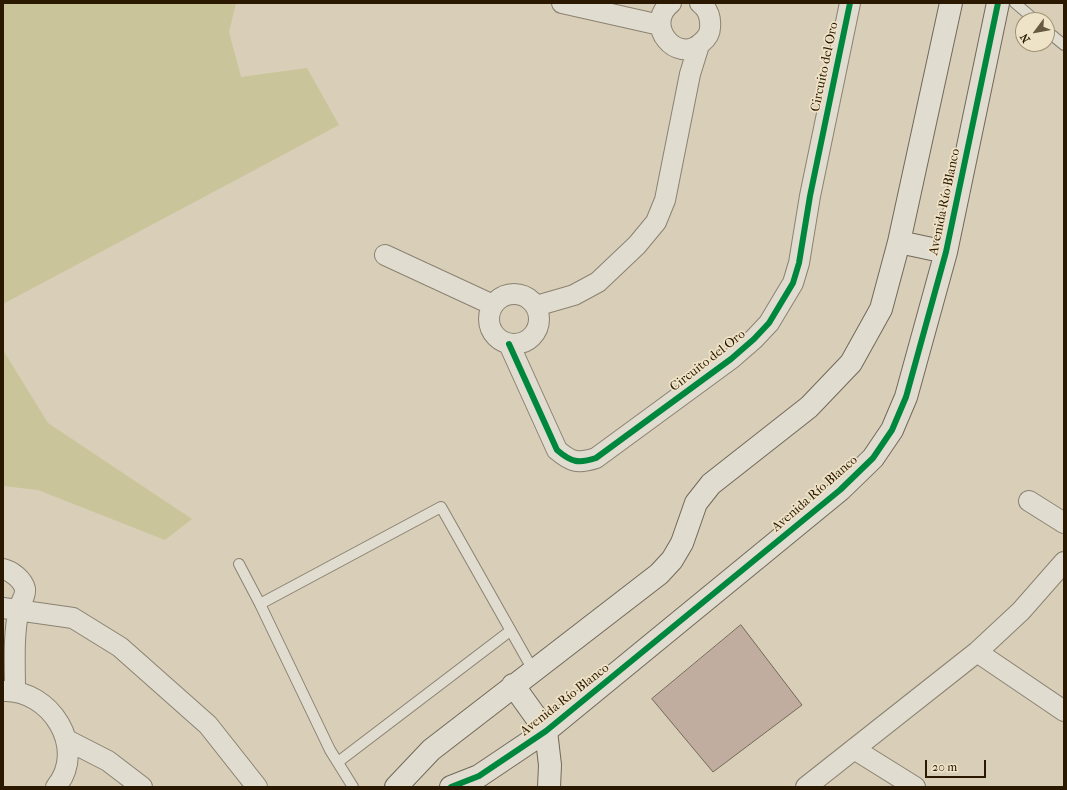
<!DOCTYPE html>
<html>
<head>
<meta charset="utf-8">
<style>
	body { margin:0 }
	#map { position:relative; width:1067px; height:790px; overflow:hidden; background:#d9ceb7; font-family:"IM FELL French Canon",serif }
	canvas { display:block }
	.frame { position:absolute; inset:0; border:4px solid #2a1800; pointer-events:none }
	.north { position:absolute; left:1015px; top:12px; width:40px; height:40px; box-sizing:border-box; background:#efe3c7; border:1px solid #a09277; border-radius:50%; rotate:238deg; font-size:11px; font-weight:700; line-height:16px; text-align:center; color:#2a1800 }
	.north::after { content:''; display:block; margin:auto; width:14px; height:18px; background:#675840; clip-path:polygon(50% 0,100% 100%,50% 72%,0 100%) }
	.scale { position:absolute; left:925px; top:760px; width:61px; height:18px; box-sizing:border-box; border:2px solid #2a1800; border-top:0; padding-left:5px; font-size:12px; line-height:14px; white-space:nowrap; color:#2a1800; -webkit-text-stroke:3px #efe3c7; paint-order:stroke }
</style>
</head>
<body>
<div id="map">
<canvas width="1067" height="790"></canvas>
<div class="frame"></div>
<div class="north">N</div>
<div class="scale">20 m</div>
</div>
<script>
const c = document.querySelector('canvas').getContext('2d');
c.lineJoin = 'round';
function fillPath(path, color) {
  c.fillStyle = color;
  c.fill(path, 'evenodd');
}
function stroke(path, color, width, dash) {
  c.strokeStyle = color;
  c.lineWidth = width;
  c.lineCap = dash ? 'butt' : 'round';
  c.setLineDash(dash || []);
  c.stroke(path);
}
function label(font, color, halo, rows, align = 'center') {
  c.font = font + ' "IM FELL French Canon",serif';
  c.lineWidth = 3.5;
  c.setLineDash([]);
  c.textBaseline = 'middle';
  c.strokeStyle = halo;
  c.fillStyle = color;
  for (const [text, x, y, turn = 0] of rows) {
    c.save();
    c.translate(x, y);
    c.rotate((+turn || 0) * Math.PI / 180);
    c.textAlign = isNaN(turn) ? turn : align;
    if (halo) c.strokeText(text, 0, 0);
    c.fillText(text, 0, 0);
    c.restore();
  }
}
const green = new Path2D(`
	M3 3H236L229 32 241 77 307 68 339 125 3 304Z
	M3 350 48 423 192 519 165 540 38 490 3 486Z`);
const building = new Path2D(`
	M741 625 802 705 713 772 652 699Z`);
const lane = new Path2D(`
	M1015 3 1035 20
	M1047 31 1064 45
	M239 564 260 604
	M338 762 510 631
	M353 787 330 750 260 604 441 507 533 670`);
const street = new Path2D(`
	M562 3 660 25
	M671 3C643 25 677 65 701 43 706 39 710 34 710 28 711 18 708 9 700 3
	M385 255 493 305
	M489 319a25 25 0 1 1 50 0a25 25 0 1 1-50 0Z
	M536 306 574 295 598 282 637 245 656 222 665 200 690 74 699 45
	M509 344 557 450C571 462 578 464 596 458L731 359 754 339 769 323 793 283 799 263 810 196 850 3
	M1029 501 1064 523
	M3 569C12 571 23 580 25 589 26 597 20 602 19 609 13 635 15 664 15 690
	M3 608 73 618 120 647 208 725 257 787
	M977 652 1064 711
	M3 691C50 689 88 748 56 787
	M67 740 108 761 142 787
	M854 749 915 787
	M806 787 977 652 1021 611 1064 562`);
const secondary = new Path2D(`
	M899 242 946 252
	M513 685 546 731 550 765 549 787
	M396 787 431 750 659 574 672 560 682 543 696 503 711 484 809 407 851 363 881 309 899 242 951 3
	M451 787 479 776 546 731 840 490 873 458 892 430 906 397 946 252 998 3`);
const cycleway = new Path2D(`
	M509 344 557 450C571 462 578 464 596 458L731 359 754 339 769 323 793 283 799 263 810 196 850 3
	M451 787 479 776 546 731 840 490 873 458 892 430 906 397 946 252 998 3`);
const streetNames = [
	["Circuito del Oro",825,67,-78],
	["Avenida Río Blanco",945,202,-78],
	["Circuito del Oro",708,361,-38],
	["Avenida Río Blanco",815,494,-41],
	["Avenida Río Blanco",565,700,-38]
];
fillPath(green, '#cac49a');
fillPath(building, '#c1ad9f');
stroke(building, '#71695a', 1);
stroke(lane, '#8a8272', 12);
stroke(street, '#8a8272', 22);
stroke(secondary, '#71695a', 24);
stroke(lane, '#e1dcd0', 10);
stroke(street, '#e1dcd0', 20);
stroke(secondary, '#e1dcd0', 22);
stroke(cycleway, '#00873e', 6);
label('13px', '#2a1800', '#efe3c7', streetNames);
</script>
</body>
</html>
